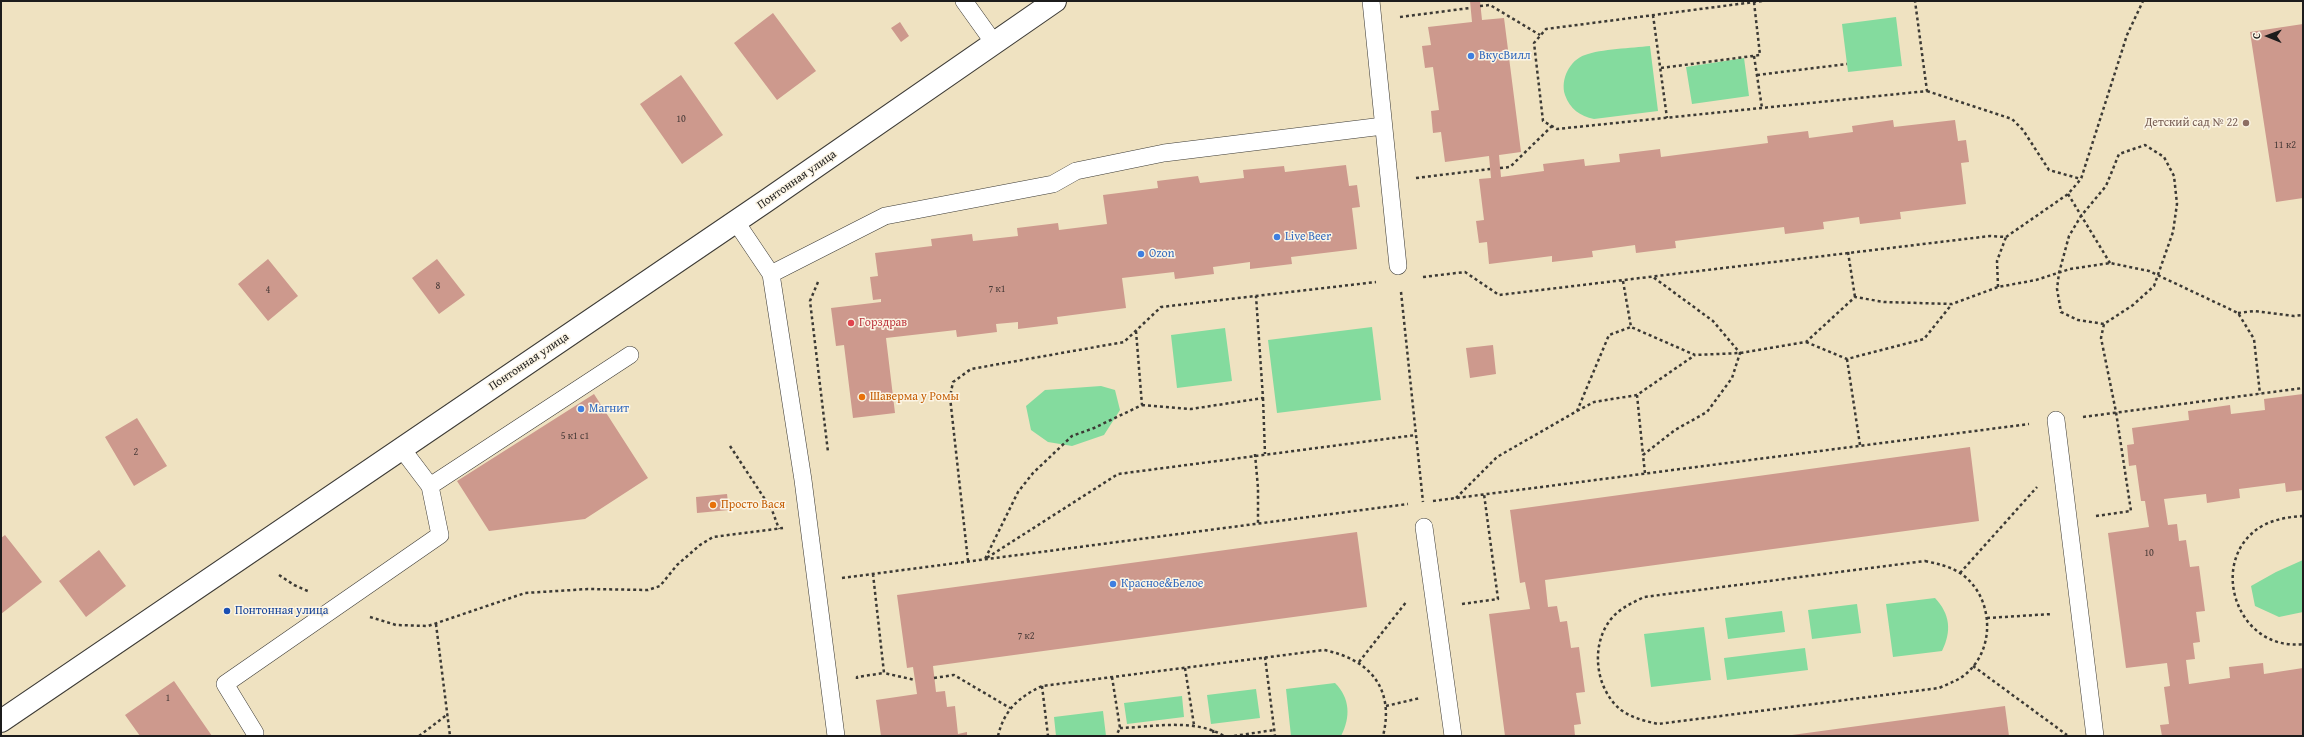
<!DOCTYPE html>
<html>
<head>
<meta charset="utf-8">
<style>
	body { margin:0 }
	#map { position:relative; width:2304px; height:737px; overflow:hidden; background:#efe2c1; font-family:"Gentium Book Plus",serif }
	canvas { display:block }
	.frame { position:absolute; inset:0; border:2px solid #1c1c1c; pointer-events:none }
	.north { position:absolute; left:2248px; top:16px; width:40px; height:40px; -webkit-text-stroke:3px #fcf5e5; paint-order:stroke; rotate:271deg; font-size:11px; font-weight:700; line-height:16px; text-align:center; color:#1c1c1c }
	.north::after { content:''; display:block; margin:auto; width:14px; height:18px; background:#1c1c1c; clip-path:polygon(50% 0,100% 100%,50% 72%,0 100%) }
</style>
</head>
<body>
<div id="map">
<canvas width="2304" height="737"></canvas>
<div class="frame"></div>
<div class="north">С</div>
</div>
<script>
const c = document.querySelector('canvas').getContext('2d');
c.lineJoin = 'round';
function fillPath(path, color) {
  c.fillStyle = color;
  c.fill(path, 'evenodd');
}
function stroke(path, color, width, dash) {
  c.strokeStyle = color;
  c.lineWidth = width;
  c.lineCap = dash ? 'butt' : 'round';
  c.setLineDash(dash || []);
  c.stroke(path);
}
function label(font, color, halo, rows, align = 'center') {
  c.font = font + ' "Gentium Book Plus",serif';
  c.lineWidth = 3;
  c.setLineDash([]);
  c.textBaseline = 'middle';
  c.strokeStyle = halo;
  c.fillStyle = color;
  for (const [text, x, y, turn = 0] of rows) {
    c.save();
    c.translate(x, y);
    c.rotate((+turn || 0) * Math.PI / 180);
    c.textAlign = isNaN(turn) ? turn : align;
    if (halo) c.strokeText(text, 0, 0);
    c.fillText(text, 0, 0);
    c.restore();
  }
}
const green = new Path2D(`
	M1896 17 1902 66 1848 72 1842 24Z
	M1650 46 1658 111 1594 119C1580 116 1570 109 1565 95 1560 79 1570 60 1585 55 1601 49 1632 48 1650 46Z
	M1744 58 1749 96 1692 104 1686 67Z
	M1372 327 1381 400 1277 413 1268 340Z
	M1225 328 1232 381 1177 388 1171 335Z
	M1101 386 1115 390 1120 410 1104 435 1072 446 1048 442 1031 430 1026 406 1045 390Z
	M2303 560V612L2279 617 2255 606 2251 586 2276 572Z
	M1935 598C1950 614 1952 631 1942 651L1893 657 1886 604Z
	M1857 604 1861 633 1812 639 1808 610Z
	M1782 611 1785 632 1728 639 1725 618Z
	M1704 627 1711 680 1651 687 1644 634Z
	M1805 648 1808 670 1727 680 1724 658Z
	M1335 683C1350 698 1351 717 1341 736H1291L1286 689Z
	M1256 689 1260 718 1211 724 1207 695Z
	M1182 696 1184 717 1127 724 1124 703Z
	M1103 711 1106 736H1056L1054 717Z`);
const building = new Path2D(`
	M1470 1H1480L1482 20 1504 18 1521 152 1499 155 1501 177 1544 171 1543 164 1584 159 1585 166 1620 162 1619 154 1660 149 1661 157 1768 143 1767 136 1808 131 1809 138 1853 132 1852 126 1893 120 1894 127 1955 120 1958 141 1966 140 1969 162 1961 163 1966 204 1900 212 1901 219 1860 224 1859 217 1823 222 1824 229 1785 234 1784 227 1675 241 1676 248 1636 253 1635 245 1592 251 1593 257 1552 262V256L1489 264 1487 242 1479 243 1476 221 1484 220 1479 179 1491 178 1489 156 1445 162 1441 132 1433 133 1431 111 1439 110 1433 67 1425 68 1422 46 1431 45 1428 27 1472 22Z
	M773 13 816 71 777 100 734 43Z
	M900 22 909 36 901 42 891 28Z
	M2303 24V198L2276 202 2250 32Z
	M681 75 723 135 682 164 640 104Z
	M1346 165 1349 186 1357 185 1360 207 1352 208 1357 249 1291 257 1292 264 1250 269V262L1213 267 1214 274 1175 279 1174 272 1122 278 1126 308 1057 317 1058 324 1018 329V322L996 324 997 332 957 337 956 330 886 338 895 413 853 418 844 345 836 346 831 308 881 302V299L873 300 870 277 878 276 875 253 932 246 931 239 972 234 973 241 1018 236 1017 228 1058 223 1059 230 1107 224 1103 195 1158 188 1157 181 1198 176 1200 183 1244 178 1243 170 1284 166 1285 172Z
	M268 259 298 296 268 321 238 284Z
	M437 259 465 295 439 314 412 278Z
	M1493 345 1496 374 1470 378 1466 348Z
	M594 394 648 478 585 519 489 531 457 481Z
	M2303 394V490L2286 492 2285 483 2239 489 2240 498 2207 503 2206 494 2164 499 2168 525 2177 524 2179 541 2186 540 2190 567 2199 566 2205 611 2196 612 2200 642 2193 643 2195 659 2186 660 2189 684 2230 678 2229 667 2263 663 2264 674 2303 668V736H2162L2160 725 2169 724 2164 687 2170 686 2167 663 2126 668 2108 533 2149 527 2145 501H2141L2136 465 2129 466 2127 445 2134 444 2132 428 2189 420 2188 411 2230 405 2231 414 2265 410 2264 399Z
	M137 418 167 466 134 486 105 437Z
	M1970 447 1979 521 1545 580 1548 607 1557 606 1560 622 1567 621 1571 648 1579 647 1585 692 1576 693 1581 724 1574 725 1575 736H1505L1489 614 1530 609 1525 582 1520 583 1510 510Z
	M727 494 729 510 697 513 696 497Z
	M1357 532 1367 607 933 666 936 692 945 691 947 707 955 706 958 734 967 732V736H881L876 700 917 694 913 667 907 668 897 595Z
	M5 535 42 582 1 614V538Z
	M99 550 126 586 86 617 59 581Z
	M174 681 212 736H140L125 715Z
	M2005 706 2009 736H1792V735Z`);
const path = new Path2D(`
	M1762 1 1546 29 1534 43 1543 121 1557 129 1927 91 1915 1
	M1480 6 1490 5 1540 35
	M1653 15 1667 118
	M1400 17 1470 8
	M1754 56 1762 108
	M1661 68 1760 55 1754 2
	M1757 75 1847 64
	M1927 91 2012 119 2023 130 2049 170 2081 179
	M1500 168 1510 167 1552 126
	M1416 178 1490 169
	M2068 194 2110 263
	M1848 252 1855 297
	M1423 277 1465 272 1499 295 1990 236 2006 237 2068 194 2081 179 2127 35 2143 1
	M1623 281 1631 327 1695 355 1740 353 1806 342 1855 297 1884 302 1952 304 1998 287 2036 280 2070 269 2110 263 2149 271 2238 313 2254 339 2260 394
	M818 282 810 301 828 452
	M1998 287 1997 261 2006 237
	M1401 292 1423 502
	M2238 313 2254 311 2294 316 2303 315
	M1136 331 1142 405 1094 428 1072 436 1033 473 1018 492 985 559 1118 474 1416 435
	M1806 342 1847 359 1924 339 1952 304
	M1847 359 1860 445
	M1637 395 1643 455
	M1263 398 1265 454
	M1142 405 1191 409 1263 398 1256 296
	M1577 411 1594 402 1637 395 1695 355
	M2083 417 2303 388
	M730 446 772 510 779 529
	M1255 454 1258 488V524
	M1645 473 1643 455 1675 430 1707 412 1732 378 1740 353 1713 321 1653 277
	M1456 498 1497 457 1577 411 1609 335 1631 327
	M1433 501 2029 424
	M2096 516 2131 511 2116 412 2101 338 2104 324 2133 305 2154 286 2173 232 2177 204 2174 176 2164 157 2145 145 2119 154 2106 186 2081 216 2069 236 2059 273 2057 289 2061 312 2078 320 2104 324
	M2303 516C2288 517 2275 519 2262 526 2206 559 2236 652 2303 644
	M968 561 950 397 953 382 971 369 1124 342 1161 307 1376 282
	M1925 561C1938 564 1949 566 1960 573 1992 594 1997 645 1968 672 1960 680 1950 683 1939 688L1658 724C1645 721 1632 718 1621 710 1595 689 1590 645 1611 619 1620 608 1632 603 1644 597Z
	M1960 573 2037 487
	M873 574 884 673 915 680
	M279 575 294 585 310 592
	M842 578 1408 504
	M1462 604 1498 599 1484 494
	M370 617 396 625 428 626 525 593 588 589 648 590 660 586 677 565 700 545 713 537 783 528
	M1987 618 2052 614
	M436 624 450 736
	M1265 657 1275 736
	M1359 662 1407 601
	M1973 666 2067 735
	M1185 668 1194 725
	M1112 677 1120 728 1116 736
	M934 678 954 675 1010 708
	M857 679V677L884 673
	M1042 686 1048 736
	M1386 706 1420 698
	M1120 728C1154 727 1194 718 1224 736
	M1213 730 1214 736
	M419 736 448 714
	M998 736C1004 710 1019 697 1042 686L1324 650C1369 659 1395 688 1383 736
	M1234 736 1274 730`);
const lane = new Path2D(`
	M964 1 994 43
	M1371 1 1398 266
	M736 222 771 274 803 480 836 736
	M771 274 885 216 1053 184 1076 171 1164 153 1383 126
	M2056 420 2095 736
	M402 449 430 486 630 355
	M1424 527 1453 736
	M255 733 225 684 440 535 430 486`);
const street = new Path2D(`
	M1 721 766 201 1055 1`);
const markers = [
	[1471,56,4,"#3f7fe0"],
	[2246,123,4,"#8d6e63"],
	[1277,237,4,"#3f7fe0"],
	[1141,254,4,"#3f7fe0"],
	[851,323,4,"#e0444e"],
	[862,397,4,"#e8710a"],
	[581,409,4,"#3f7fe0"],
	[713,505,4,"#e8710a"],
	[1113,584,4,"#3f7fe0"],
	[227,611,4,"#1a4fb4"]
];
const numberNames = [
	["10",681,119],
	["11 к2",2285,145],
	["8",438,286],
	["7 к1",997,289],
	["4",268,290],
	["5 к1 с1",575,436],
	["2",136,452],
	["10",2149,553],
	["7 к2",1026,636],
	["1",168,698]
];
const shopNames = [
	["ВкусВилл",1479,56],
	["Live Beer",1285,237],
	["Ozon",1149,254],
	["Магнит",589,409],
	["Красное&Белое",1121,584]
];
const educationNames = [
	["Детский сад № 22",2238,123]
];
const streetNames = [
	["Понтонная улица",797,180,-35],
	["Понтонная улица",529,362,-34]
];
const healthNames = [
	["Горздрав",859,323]
];
const foodNames = [
	["Шаверма у Ромы",870,397],
	["Просто Вася",721,505]
];
const transitNames = [
	["Понтонная улица",235,611]
];
fillPath(green, '#84db9e');
fillPath(building, '#cd998d');
stroke(lane, '#3c3a35', 18);
stroke(street, '#3c3a35', 24);
stroke(path, '#3c3a35', 2.5, [3, 3]);
stroke(lane, '#fff', 17);
stroke(street, '#fff', 22);
for (const [x, y, r, color] of markers) {
  const dot = new Path2D();
  dot.arc(x, y, r, 0, 2 * Math.PI);
  c.fillStyle = color;
  c.fill(dot);
  stroke(dot, '#fcf5e5', 1.5);
}
label('10px', '#483b38', null, numberNames);
label('12px', '#366cbe', '#fcf5e5', shopNames, 'left');
label('12px', '#785e54', '#fcf5e5', educationNames, 'right');
label('12px', '#1c1c1c', '#fcf5e5', streetNames);
label('12px', '#be3a42', '#fcf5e5', healthNames, 'left');
label('12px', '#c56008', '#fcf5e5', foodNames, 'left');
label('12px', '#164399', '#fcf5e5', transitNames, 'left');
</script>
</body>
</html>
